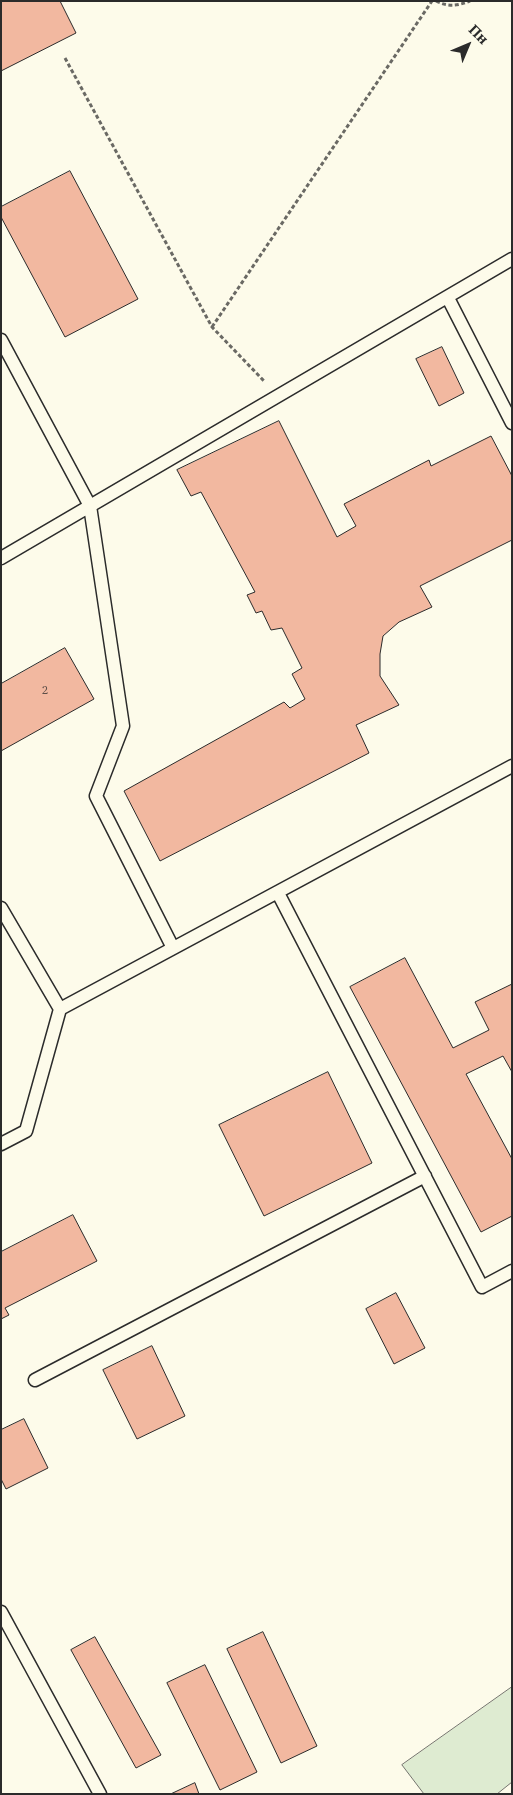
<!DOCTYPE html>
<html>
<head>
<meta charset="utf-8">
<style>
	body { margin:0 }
	#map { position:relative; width:513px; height:1795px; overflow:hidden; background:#fdfbea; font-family:"IBM Plex Serif",serif }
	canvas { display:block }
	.frame { position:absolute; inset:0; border:2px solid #2b2b2b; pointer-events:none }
	.north { position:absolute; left:443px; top:20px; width:50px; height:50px; -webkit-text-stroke:4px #fdfbea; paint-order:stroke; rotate:45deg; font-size:14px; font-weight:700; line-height:20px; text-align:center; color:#2b2b2b }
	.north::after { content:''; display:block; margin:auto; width:18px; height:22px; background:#2b2b2b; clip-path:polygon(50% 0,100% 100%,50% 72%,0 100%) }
</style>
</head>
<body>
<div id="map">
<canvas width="513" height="1795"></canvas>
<div class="frame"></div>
<div class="north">Пн</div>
</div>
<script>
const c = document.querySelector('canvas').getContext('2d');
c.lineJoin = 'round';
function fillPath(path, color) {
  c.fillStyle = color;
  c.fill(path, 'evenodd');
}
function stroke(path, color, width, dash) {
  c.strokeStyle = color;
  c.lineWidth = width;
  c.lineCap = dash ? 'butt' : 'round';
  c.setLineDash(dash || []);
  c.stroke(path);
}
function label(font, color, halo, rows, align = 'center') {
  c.font = font + ' "IBM Plex Serif",serif';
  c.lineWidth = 4;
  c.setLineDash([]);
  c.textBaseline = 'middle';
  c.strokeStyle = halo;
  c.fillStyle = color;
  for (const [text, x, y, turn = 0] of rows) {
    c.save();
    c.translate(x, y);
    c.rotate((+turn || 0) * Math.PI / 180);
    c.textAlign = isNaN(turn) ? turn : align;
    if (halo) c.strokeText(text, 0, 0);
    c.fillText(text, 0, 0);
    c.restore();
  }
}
const green = new Path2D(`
	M512 1687V1782L497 1794H424L402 1765Z`);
const building = new Path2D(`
	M1 1H60L76 33 1 71Z
	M70 171 138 299 65 337 1 217V207Z
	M442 347 464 393 439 406 416 359Z
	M279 421 337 537 356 526 344 504 429 460 431 466 491 436 512 476V540L420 586 432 607 399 622 383 636 380 654V676L399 705 356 725 369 753 160 861 124 791 284 702 290 708 305 699 292 674 302 668 282 628 271 630 262 611 256 613 247 595 255 592 201 492 191 496 177 470Z
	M65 648 94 699 1 751V684Z
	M405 958 453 1048 489 1030 475 1002 512 984V1072L503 1056 466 1074 512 1159V1216L481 1232 350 987Z
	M328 1072 372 1163 264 1216 219 1125Z
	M73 1215 97 1261 5 1308 9 1315 1 1319V1252Z
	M396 1293 425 1348 394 1364 366 1309Z
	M152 1346 185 1416 137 1439 103 1370Z
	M24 1419 48 1468 6 1489 1 1479V1430Z
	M263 1632 317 1746 281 1763 227 1649Z
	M95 1637 161 1755 136 1768 71 1650Z
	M205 1665 257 1772 220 1790 167 1683Z
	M195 1783 199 1794H171Z`);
const path = new Path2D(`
	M436 1C448 7 457 6 470 1
	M65 58 212 327 264 381
	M212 327 432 1`);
const lane = new Path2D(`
	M448 298 512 423
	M1 340 90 506 123 726 96 796 173 948
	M1 558 512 259
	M278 893 482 1287 512 1271
	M1 908 60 1009
	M1 1144 26 1131 60 1009 512 766
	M35 1380 425 1176
	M1 1612 100 1794`);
const fence = new Path2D(`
	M510 1794 512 1792`);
const numberNames = [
	["2",45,691]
];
fillPath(green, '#deebd1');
stroke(green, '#74746e', 1);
fillPath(building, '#f2b8a0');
stroke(building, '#2b2b2b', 1);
stroke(lane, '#2b2b2b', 15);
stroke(path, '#6a6964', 3, [4, 2.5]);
stroke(lane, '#fdfbea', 12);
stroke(fence, '#2b2b2b', 1, [6, 2.5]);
label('11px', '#5d4e48', null, numberNames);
</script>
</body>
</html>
